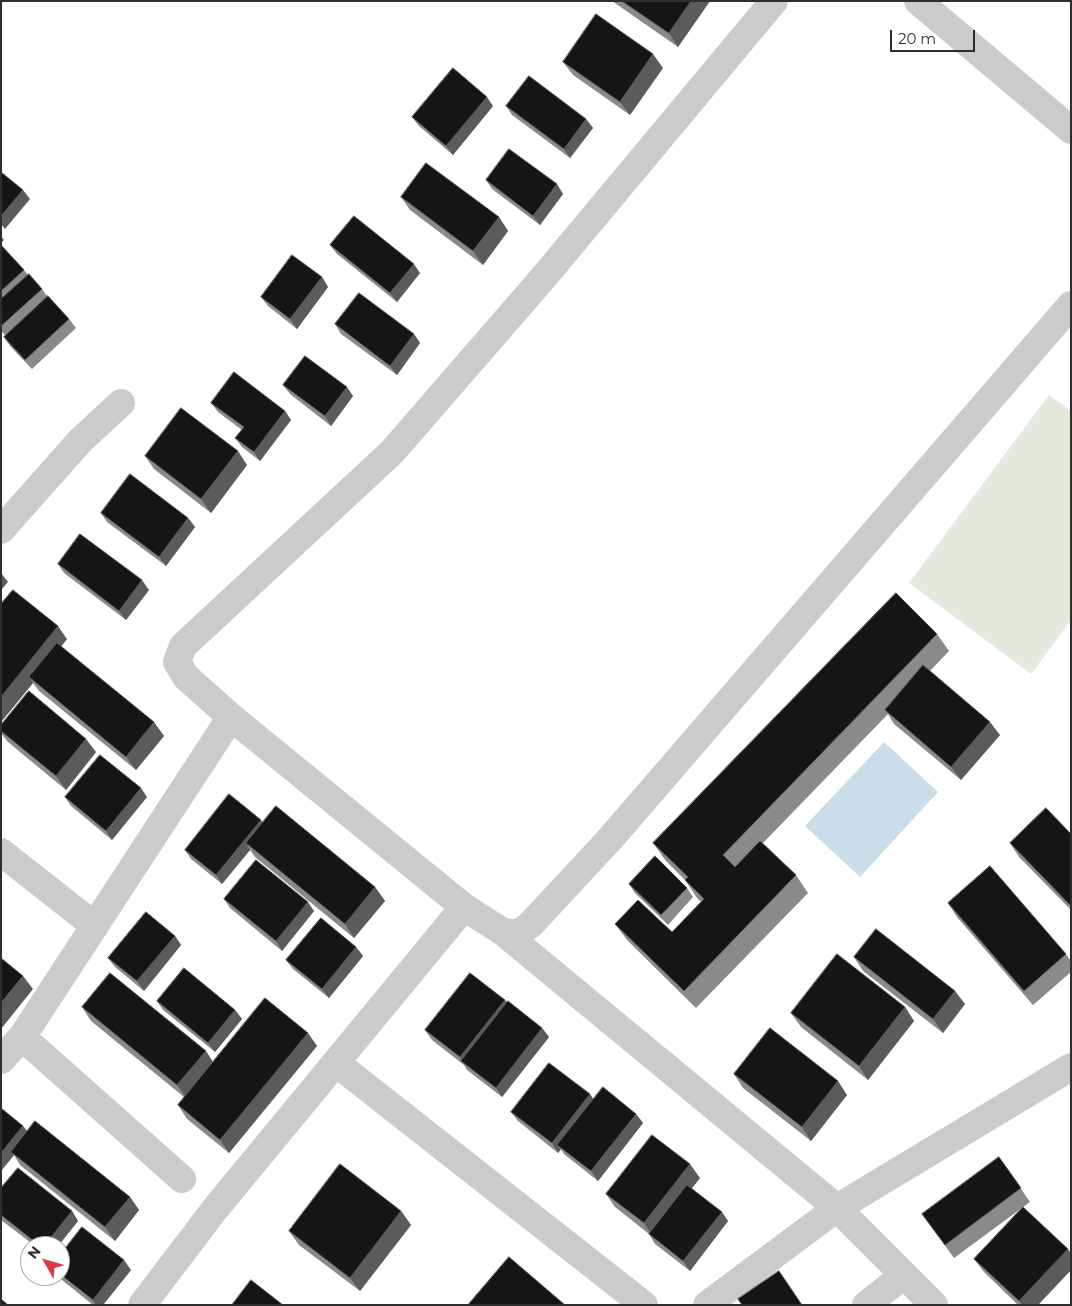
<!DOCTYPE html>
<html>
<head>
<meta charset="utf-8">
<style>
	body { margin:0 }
	#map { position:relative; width:1072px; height:1306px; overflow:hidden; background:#fff; font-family:Montserrat,sans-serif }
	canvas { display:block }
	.frame { position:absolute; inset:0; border:2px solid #2e2e2e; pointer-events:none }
	.north { position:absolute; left:20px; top:1236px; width:50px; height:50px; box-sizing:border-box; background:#fff; border:1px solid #ababab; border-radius:50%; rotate:308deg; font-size:14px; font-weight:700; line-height:20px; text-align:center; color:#2e2e2e }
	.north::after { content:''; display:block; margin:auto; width:18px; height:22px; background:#d83c47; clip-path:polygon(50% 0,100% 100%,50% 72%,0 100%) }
	.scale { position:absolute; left:890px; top:30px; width:85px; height:22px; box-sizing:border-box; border:2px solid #2e2e2e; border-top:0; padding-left:6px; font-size:15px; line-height:18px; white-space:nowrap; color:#2e2e2e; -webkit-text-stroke:4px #fff; paint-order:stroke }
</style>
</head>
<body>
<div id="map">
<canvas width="1072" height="1306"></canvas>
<div class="frame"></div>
<div class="north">N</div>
<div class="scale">20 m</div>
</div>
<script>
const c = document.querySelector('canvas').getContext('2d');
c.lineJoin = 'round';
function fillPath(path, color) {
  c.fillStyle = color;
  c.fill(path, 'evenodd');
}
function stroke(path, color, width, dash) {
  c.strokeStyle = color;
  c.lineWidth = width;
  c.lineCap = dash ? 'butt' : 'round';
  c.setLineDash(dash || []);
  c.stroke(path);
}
const green = new Path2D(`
	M1049 395 1071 411V620L1031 674 909 583Z`);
const water = new Path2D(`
	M884 742 938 792 860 877 805 826Z`);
const street = new Path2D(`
	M918 1 1071 130
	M1 530 80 441 121 403
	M231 717 464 907 503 932 518 934 531 924 610 839 1071 305
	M1 852 95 926
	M503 932 837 1208 934 1305
	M22 1037 182 1179
	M1 1060 22 1037 231 717 186 677 177 662 183 646 392 452 543 278 774 1
	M336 1063 644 1305
	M142 1305 215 1209 464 907
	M707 1305 837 1208 1071 1067
	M866 1305 904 1275`);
const wall = new Path2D(`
	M612 1H710L678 47Z
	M563 62 663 68 630 115 573 75Z
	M493 106 453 155 419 126 412 117Z
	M506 106 586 119 593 128 570 158 512 115Z
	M486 180 563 194 540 225 492 189Z
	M401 197 499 217 508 231 483 265 410 210Z
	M1 245 24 270 28 275 42 289 47 296 69 319 76 328 32 369 10 346 4 337 5 335 1 331Z
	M330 245 420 273 397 302 337 254Z
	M322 277 328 287 297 329 268 306 261 297Z
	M335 324 414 334 420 343 397 375 341 334Z
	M283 385 353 396 331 426 290 394Z
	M211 403 285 411 291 420 260 461 242 447 235 438 242 430 218 412Z
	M145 456 247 465 211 513 154 469Z
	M101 513 188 518 195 527 166 566 107 522Z
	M58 564 149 590 126 620 64 573Z
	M1 604 67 639 61 646 164 736 136 770 39 691 33 683 1 722Z
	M937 634 949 651 930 671 1000 735 961 780 894 724 888 714 763 843 796 875 808 893 696 1008 628 941 615 924 672 932 701 902 697 898 685 880 666 861 653 843Z
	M1 725 96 752 66 790 8 742 1 733Z
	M65 797H147L112 840 71 806Z
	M261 820 262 822 375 887 385 901 354 938 255 857 250 850 222 884 191 859 185 850Z
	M1071 834V910L1019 857 1010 843Z
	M629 884 687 888 693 897 668 925 635 893Z
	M224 899 314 911 282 951 230 908Z
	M948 903 1066 954 1071 961V972L1033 1005 957 917Z
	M175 936 181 945 144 991 115 967 108 958Z
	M356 947 363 956 329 998 293 969 286 960Z
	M854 957 965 1004 943 1033 863 971Z
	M505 1000 507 1002 542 1028 549 1037 502 1097 467 1070 464 1065 432 1040 425 1030Z
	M157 1001 235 1010 242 1019 215 1052 163 1010Z
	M82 1007 213 1062 317 1046 229 1153 187 1119 178 1105 184 1097 91 1021Z
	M905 1007 914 1021 868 1080 801 1027 791 1013Z
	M734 1074 847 1095 811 1141 743 1088Z
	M590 1094 593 1099 636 1114 643 1123 598 1181 564 1154 561 1149 558 1153 518 1121 511 1112Z
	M23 1126 27 1131 130 1197 139 1210 115 1241 20 1165 14 1155 1 1171Z
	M999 1157 1030 1202 954 1258 922 1214Z
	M700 1178 692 1188 728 1221 690 1271 655 1244 649 1234 615 1207 606 1194Z
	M1 1188 72 1211 78 1221 58 1246H35L1 1220Z
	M401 1211 411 1225 360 1291 299 1245 289 1231Z
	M1068 1249 1071 1254V1270L1038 1305H1018L984 1272 974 1259Z
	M60 1255 131 1270 103 1305H93L57 1276H60Z`);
const shadedWall = new Path2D(`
	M691 1H710L678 47 669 33Z
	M653 54 663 68 630 115 620 102Z
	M487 97 493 106 453 155 446 146Z
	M586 119 593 128 570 158 564 149Z
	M557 184 563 194 540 225 533 216Z
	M23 190 30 199 5 229 1 224V216Z
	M499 217 508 231 483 265 473 251Z
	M1 236 4 240 1 243Z
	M414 264 420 273 397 302 390 293Z
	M322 277 328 287 297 329 290 319Z
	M414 334 420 343 397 375 390 366Z
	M347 387 353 396 331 426 325 416Z
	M285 411 291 420 260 461 254 452Z
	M238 451 247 465 211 513 201 499Z
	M188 518 195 527 166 566 159 557Z
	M1 573 8 582 1 590Z
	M142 580 149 590 126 620 119 611Z
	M58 626 67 639 34 681 29 677 33 683 1 722V697Z
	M154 722 164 736 136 770 126 757Z
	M990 722 1000 735 961 780 951 767Z
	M86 739 96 752 66 790 56 776Z
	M141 788 147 797 112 840 106 831Z
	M261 820 267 829 246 843 250 850 222 884 216 875Z
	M375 887 385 901 354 938 345 924Z
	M308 902 314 911 282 951 276 941Z
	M175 936 181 945 144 991 137 981Z
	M356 947 363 956 329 998 322 989Z
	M23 976 33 989 1 1029V1003Z
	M955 991 965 1004 943 1033 933 1019Z
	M505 1000 512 1009 464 1063 460 1057Z
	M905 1007 914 1021 868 1080 859 1066Z
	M235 1010 242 1019 215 1052 208 1043Z
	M542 1028 549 1037 502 1097 496 1088Z
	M308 1033 317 1046 229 1153 220 1140Z
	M206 1051 215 1065 187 1099 177 1085Z
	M838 1081 847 1095 811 1141 802 1127Z
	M590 1094 596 1104 557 1145 561 1149 558 1153 552 1143Z
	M636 1114 643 1123 598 1181 591 1171Z
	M23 1126 30 1135 11 1152 14 1155 1 1171V1153Z
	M690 1164 700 1178 653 1237 644 1223Z
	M130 1197 139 1210 115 1241 105 1227Z
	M72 1211 78 1221 58 1246H44Z
	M401 1211 411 1225 360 1291 350 1278Z
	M722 1212 728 1221 690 1271 683 1261Z
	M1068 1249 1071 1254V1270L1038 1305H1022L1019 1301Z
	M124 1260 131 1270 103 1305H96L93 1300Z`);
const building = new Path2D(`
	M622 1H691L669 33Z
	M596 14 653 54 620 102 563 62Z
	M453 68 487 97 446 146 412 117Z
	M529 76 586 119 564 149 506 106Z
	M509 149 557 184 533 216 486 180Z
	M426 163 499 217 473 251 401 197Z
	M1 172 23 190 1 216Z
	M354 216 414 264 390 293 330 245Z
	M1 245 24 270 1 291Z
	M292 255 322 277 290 319 261 297Z
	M29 274 42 289 1 326V299Z
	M359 293 414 334 390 366 335 324Z
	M48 296 69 319 25 360 4 337Z
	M305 356 347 387 325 416 283 385Z
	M234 372 285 411 254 452 235 438 244 427 211 403Z
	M181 408 238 451 201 499 145 456Z
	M130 474 188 518 159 557 101 513Z
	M80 534 142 580 119 611 58 564Z
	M13 590 58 626 1 697V604Z
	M896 593 937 634 723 855 735 867 760 841 796 875 684 991 615 924 638 900 672 932 704 899 685 880 688 877 653 843Z
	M57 643 154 722 126 757 29 677Z
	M923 665 990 722 951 767 885 710Z
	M29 691 86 739 56 776 1 731V725Z
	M100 755 141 788 106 831 65 797Z
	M229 794 261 820 216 875 185 850Z
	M276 806 375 887 345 924 246 843Z
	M1046 808 1071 834V906L1010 843Z
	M655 856 687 888 661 915 629 884Z
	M256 860 308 902 276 941 224 899Z
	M990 866 1066 954 1024 991 948 903Z
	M146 912 175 936 137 981 108 958Z
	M321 918 356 947 322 989 286 960Z
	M876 929 955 991 933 1019 854 957Z
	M837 954 905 1007 859 1066 791 1013Z
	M1 958 23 976 1 1003Z
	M184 968 235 1010 208 1043 157 1001Z
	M110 973 206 1051 177 1085 82 1007Z
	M470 973 505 1000 460 1057 425 1030Z
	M265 998 308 1033 220 1140 178 1105Z
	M508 1001 542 1028 496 1088 461 1061Z
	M770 1028 838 1081 802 1127 734 1074Z
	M549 1063 590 1094 552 1143 511 1112Z
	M603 1087 636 1114 591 1171 557 1145Z
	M1 1108 23 1126 1 1153Z
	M35 1121 130 1197 105 1227 11 1152Z
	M652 1135 690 1164 644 1223 606 1194Z
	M999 1157 1021 1188 945 1245 922 1214Z
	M340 1164 401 1211 350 1278 289 1231Z
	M18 1168 72 1211 44 1246H40L1 1215V1188Z
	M687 1185 722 1212 683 1261 649 1234Z
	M1023 1207 1068 1249 1019 1301 974 1259Z
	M82 1227 124 1260 93 1300 60 1274V1255Z
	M509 1257 565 1305H468Z
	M779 1271 802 1305H742L738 1299Z
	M251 1280 283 1305H232Z
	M1 1299 8 1305H1Z`);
fillPath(green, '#e4eadd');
fillPath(water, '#cadde9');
stroke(street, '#cbcbcb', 28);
fillPath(wall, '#8a8a8a');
fillPath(shadedWall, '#5b5b5b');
fillPath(building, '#151515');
stroke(building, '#5b5b5b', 1);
</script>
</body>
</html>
